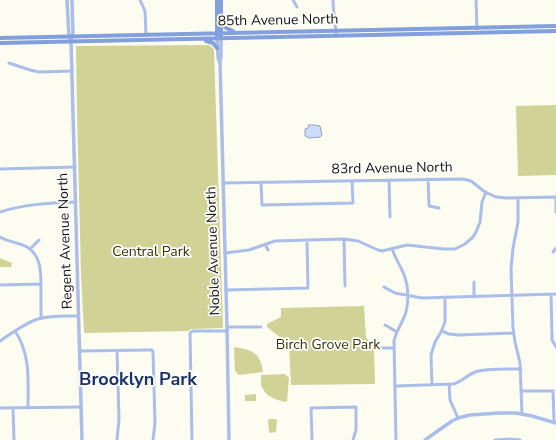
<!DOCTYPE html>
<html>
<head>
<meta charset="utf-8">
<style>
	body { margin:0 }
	canvas { display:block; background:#fcfcf1 }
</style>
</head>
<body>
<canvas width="556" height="440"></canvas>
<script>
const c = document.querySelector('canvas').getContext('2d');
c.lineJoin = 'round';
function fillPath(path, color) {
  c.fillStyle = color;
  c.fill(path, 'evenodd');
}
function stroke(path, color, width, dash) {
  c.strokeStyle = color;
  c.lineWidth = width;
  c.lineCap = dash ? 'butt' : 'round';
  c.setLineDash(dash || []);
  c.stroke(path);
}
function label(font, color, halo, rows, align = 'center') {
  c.font = font + ' "Nunito Sans",sans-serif';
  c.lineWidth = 3.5;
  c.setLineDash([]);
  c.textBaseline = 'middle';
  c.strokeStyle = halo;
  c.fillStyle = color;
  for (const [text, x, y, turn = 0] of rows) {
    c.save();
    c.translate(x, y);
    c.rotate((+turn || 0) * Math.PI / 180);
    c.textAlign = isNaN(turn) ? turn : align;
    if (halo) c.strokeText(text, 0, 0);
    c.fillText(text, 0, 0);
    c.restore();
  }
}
const green = new Path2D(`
	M209 45 212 47 214 50 223 328 191 329 188 331 84 333 81 275 77 112 76 46Z
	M556 105V175L518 176 516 106Z
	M0 258 12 263 11 267H0Z
	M364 306 366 337 374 347 375 384 291 385 289 345H282L281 338 267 327V324L281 317V308Z
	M234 347C245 349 257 350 261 363 262 365 262 369 263 372L239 375 235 371Z
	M285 374 289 378 287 402C276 400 265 397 261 385 261 382 261 378 261 375Z
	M256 394V401H245V395Z
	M269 419H276L277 420 276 432 270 433 269 431 268 420Z`);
const water = new Path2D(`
	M309 125H314L320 126 322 135 320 137 309 138 305 136V129L308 128Z`);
const minor = new Path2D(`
	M140 0 145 11 146 35
	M293 0 297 7
	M333 0C333 12 336 24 336 36
	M476 0 477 29
	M9 63 30 70 39 72 72 71
	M0 169 75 167
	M428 179 429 206 439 208
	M389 180 390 217
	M223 183 463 179 471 181 485 192 496 197 507 198 556 197
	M261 183 262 205 353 203 352 181
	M556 197V212
	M518 198V222L513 248 511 269 513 328 515 342 520 363 522 414
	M0 212C25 204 50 203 76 202
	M0 237C8 242 18 242 27 247 42 256 41 274 41 290 41 299 41 309 41 318
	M344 239 345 286
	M265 244 268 250
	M30 249 39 240
	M392 249C395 257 399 264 403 272 408 284 409 299 406 312 403 322 396 331 394 341L396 440
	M553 252 556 248
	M225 253 249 250 275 241 344 239 358 241 378 250 382 251 407 245 444 249H455L465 244 473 237 476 232 480 222 482 202 486 192
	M474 282V297
	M0 285 41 284
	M384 287 395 293 422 298 556 294
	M226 290 308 288 307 240
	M551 295 552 336V340L556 347
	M385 325 397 332
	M227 327H261
	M15 331C31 355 28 381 28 408
	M442 331 449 334 458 335 513 333
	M0 341C12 333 25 323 38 319 51 315 66 316 79 316
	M375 348H393
	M80 351 149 350H152L153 352 155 423 153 440
	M117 351 119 419 117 440
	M449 384 450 400 458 418
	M432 385 431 355 435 342 441 332 445 322V297
	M395 386 453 384C462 382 467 375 475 372 485 368 509 369 521 369
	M521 391H553L554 422
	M0 408 81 407
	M13 408 14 440
	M192 440 190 333 193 331H227
	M312 440 311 408 356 407V430L353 440
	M495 440 510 439 520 440`);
const tertiary = new Path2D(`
	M67 0 69 37 70 39
	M72 0 73 33 71 41 82 440
	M217 38 218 57 219 61
	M221 38V57L220 61 227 327 229 440
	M425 440 452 421 458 418 470 415 499 413H516L532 416 556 423`);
const secondary = new Path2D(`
	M217 0V36
	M221 22 226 28 233 31
	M221 36V0
	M0 38 556 26
	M206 41 213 43 217 48
	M0 43 556 31`);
const streetNames = [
	["85th Avenue North",278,21,-1],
	["83rd Avenue North",392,169,-1],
	["Regent Avenue North",66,241,-92],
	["Noble Avenue North",214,251,-92]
];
const parkNames = [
	["Central Park",151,253],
	["Birch Grove Park",328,346]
];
const districtNames = [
	["Brooklyn Park",138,381]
];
fillPath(green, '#d1d296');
fillPath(water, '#ccdcfe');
stroke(water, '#94a0b7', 1);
stroke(minor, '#aabee9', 3);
stroke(tertiary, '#aabee9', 3.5);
stroke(secondary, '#83a0de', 4);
label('14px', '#131310', '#fff', streetNames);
label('14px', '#363501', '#fff', parkNames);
label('bold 18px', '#1b3268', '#fff', districtNames);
</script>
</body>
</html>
